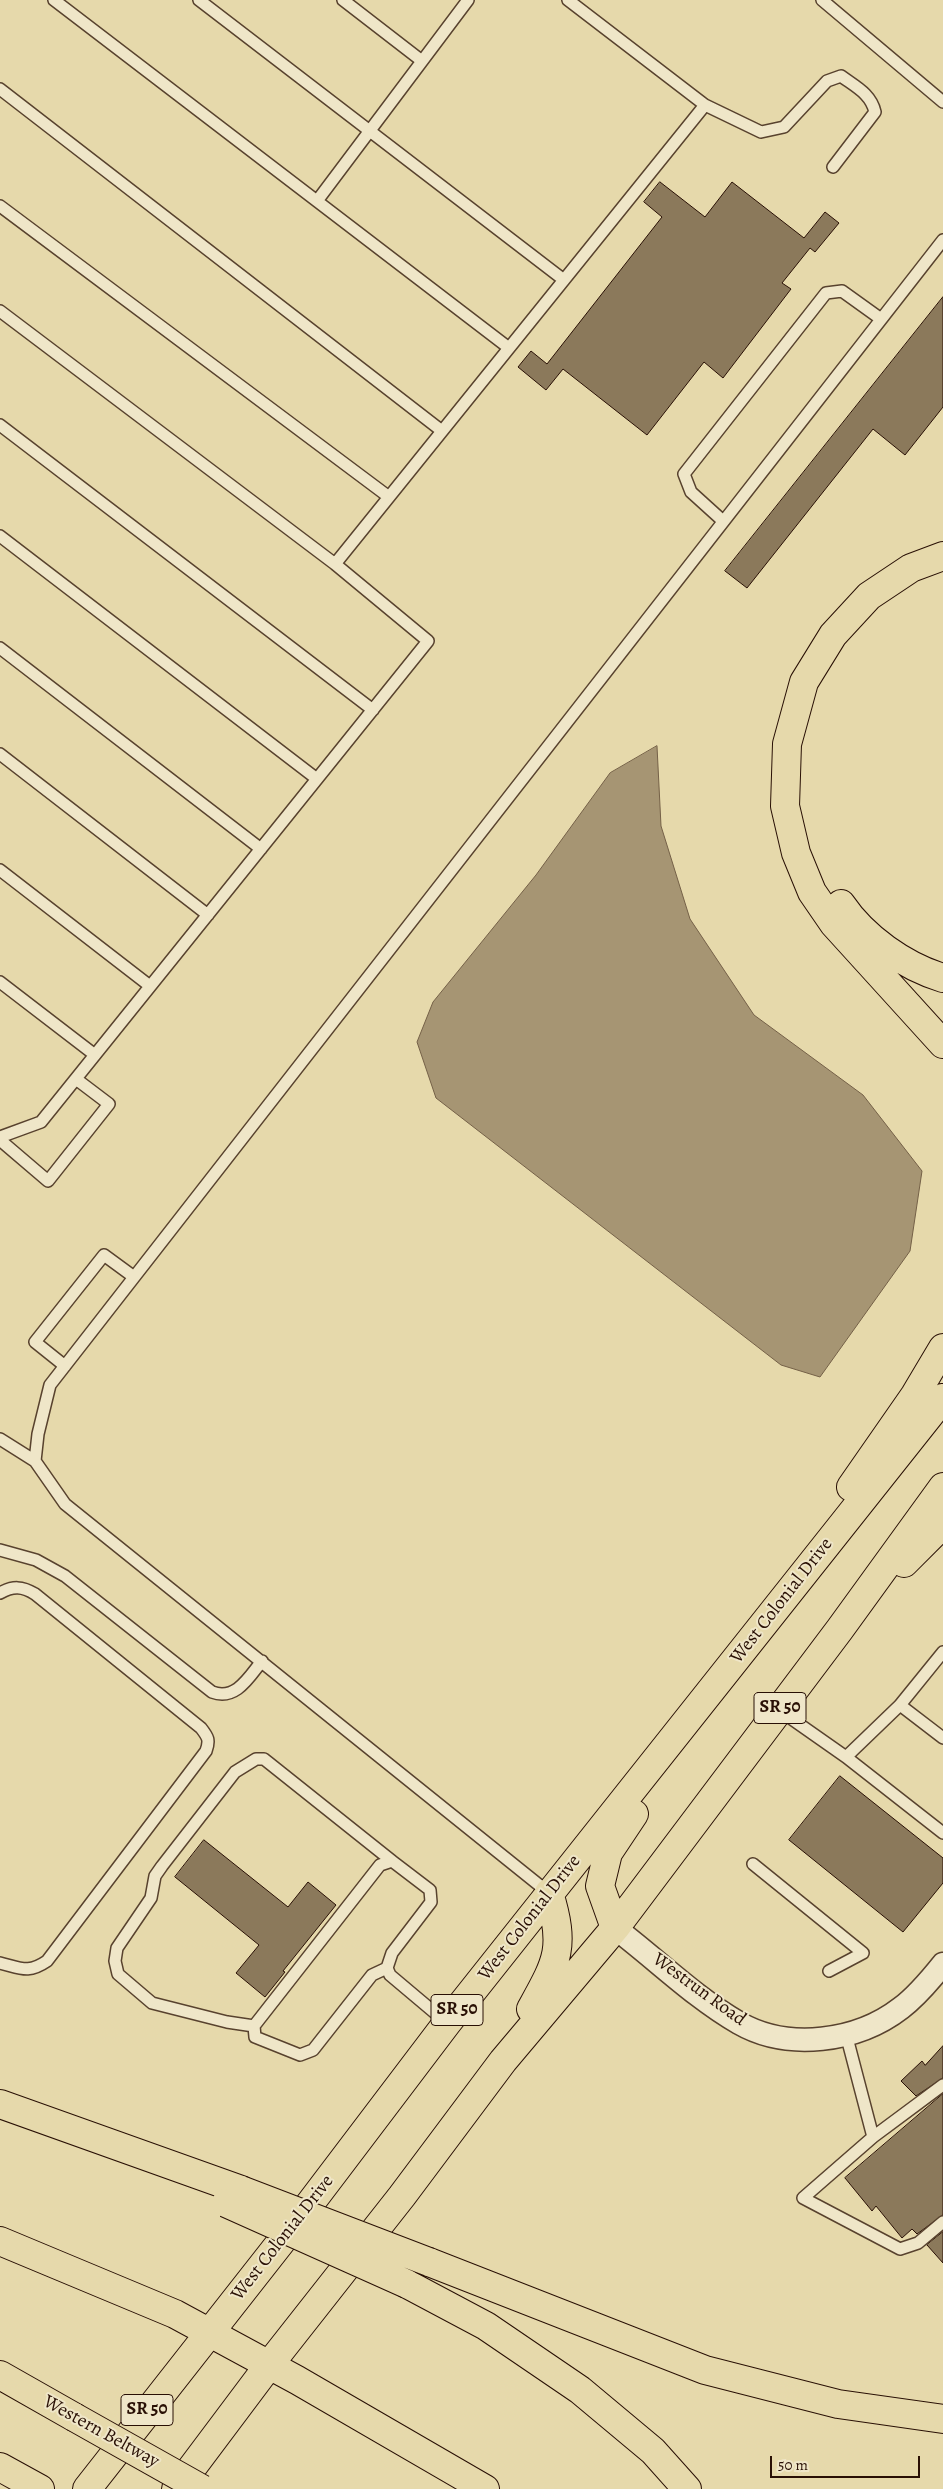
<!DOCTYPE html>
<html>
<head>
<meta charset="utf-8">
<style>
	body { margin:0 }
	#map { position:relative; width:943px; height:2489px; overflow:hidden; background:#e6d9ab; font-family:Alegreya,serif }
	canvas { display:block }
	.scale { position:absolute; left:770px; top:2456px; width:150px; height:22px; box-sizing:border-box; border:2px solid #291005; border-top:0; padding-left:6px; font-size:15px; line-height:18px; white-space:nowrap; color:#291005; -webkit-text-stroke:4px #efe6c8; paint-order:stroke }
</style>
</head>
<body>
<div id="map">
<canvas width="943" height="2489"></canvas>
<div class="scale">50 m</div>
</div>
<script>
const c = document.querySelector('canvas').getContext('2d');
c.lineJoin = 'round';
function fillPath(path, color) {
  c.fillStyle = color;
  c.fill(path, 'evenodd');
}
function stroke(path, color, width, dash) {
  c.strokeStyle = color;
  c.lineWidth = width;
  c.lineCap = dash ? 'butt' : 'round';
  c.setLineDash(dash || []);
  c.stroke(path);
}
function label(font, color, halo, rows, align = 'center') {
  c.font = font + ' Alegreya,serif';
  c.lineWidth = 4;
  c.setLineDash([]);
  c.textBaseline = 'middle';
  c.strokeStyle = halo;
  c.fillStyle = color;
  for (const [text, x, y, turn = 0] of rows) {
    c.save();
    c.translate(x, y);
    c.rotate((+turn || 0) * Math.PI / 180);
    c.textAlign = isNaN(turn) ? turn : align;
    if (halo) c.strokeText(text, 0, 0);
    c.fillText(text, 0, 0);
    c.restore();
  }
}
const water = new Path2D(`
	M657 746 661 826 690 919 754 1015 863 1095 922 1171 910 1251 820 1377 781 1365 436 1098 417 1042 433 1002 536 875 610 773Z`);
const building = new Path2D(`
	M660 182 705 217 732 182 804 238 825 212 839 223 815 252 810 248 782 283 791 289 723 378 704 362 647 435 563 369 546 390 518 367 531 351 547 364 662 217 644 202Z
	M943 297V407L905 455 873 429 747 588 725 571Z
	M840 1776 943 1858V1883L903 1932 789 1840Z
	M204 1840 288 1907 308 1882 336 1905 283 1971 285 1972 265 1997 236 1973 259 1945 175 1877Z
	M943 2046V2078L916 2096 901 2081 922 2061 925 2065Z
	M943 2094V2215L917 2234 912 2229 902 2238 876 2206 872 2211 845 2178Z
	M943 2232V2263L927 2245Z`);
const lane = new Path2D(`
	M54 0 509 348
	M199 0 564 280
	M343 0 422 61
	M822 0 943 102
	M0 89 442 431
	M705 105 761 132 784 127 827 81 841 76C856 87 871 94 875 112L833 167
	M317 201 468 0
	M0 206 389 497
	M0 311 335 564
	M0 425 373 710
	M723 521 691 492 684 474 826 293 842 291 881 319
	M0 536 317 779
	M0 648 261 849
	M0 754 208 915
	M0 870 150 986
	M0 982 95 1055
	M0 1137 41 1122 428 641 335 564 705 105 568 0
	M0 1140 48 1181 109 1104 76 1079
	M65 1366 35 1342 104 1255 134 1277
	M0 1439 35 1461
	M0 1550 36 1560 65 1576 212 1692C236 1701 249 1677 262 1661
	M0 1593C13 1586 22 1586 35 1594L201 1728C208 1737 210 1740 206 1751L47 1961C28 1974 21 1968 0 1963
	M943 1652 900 1705 943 1738
	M779 1710 846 1757 900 1705
	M846 1757 943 1833
	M753 1864 863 1953 829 1971
	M549 1893 65 1504 35 1461 38 1434 50 1385 943 240
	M387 1968 372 1975 313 2050 300 2055 255 2037 254 2026 380 1865 392 1861 430 1890 431 1902 392 1953 387 1968 390 1975 447 2023
	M254 2026 227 2022 152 2003 118 1974 115 1961 117 1948 151 1898 155 1876 162 1866 235 1772 256 1759H264L392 1861
	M846 2034 873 2137
	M943 2085 873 2137 803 2198 900 2249 918 2243 943 2222`);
const street = new Path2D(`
	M615 1928C656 1959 694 1997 739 2023 788 2051 857 2042 901 2008 917 1996 931 1979 943 1964`);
const highway = new Path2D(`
	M943 556 911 568 869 596 833 635 804 682 787 744 785 806 796 853 812 892 834 924 943 1044
	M841 904C864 938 904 966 943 978
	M851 1487 915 1395 943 1348
	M904 1563 943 1524
	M615 1928 600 1886 608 1853 634 1814
	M531 2009C557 1962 566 1948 549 1893
	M0 2104 241 2190
	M0 2241 175 2314 297 2380 485 2489
	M429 2262 705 2370 838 2404 943 2419
	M407 2284 486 2326 580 2390 653 2451 687 2489
	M0 2375 74 2417
	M0 2467 40 2489
	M87 2489 284 2238 447 2023 943 1398
	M176 2489 269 2365 402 2196 503 2061 615 1928 840 1629 943 1487`);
const highwayBridge = new Path2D(`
	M241 2190 429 2262
	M226 2203 407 2284
	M74 2417 202 2489`);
const shields = [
	[780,1708,52],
	[457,2010,52],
	[147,2410,52]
];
const shieldNames = [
	["SR 50",780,1708],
	["SR 50",457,2010],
	["SR 50",147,2410]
];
const streetNames = [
	["West Colonial Drive",782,1601,-52],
	["West Colonial Drive",530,1918,-52],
	["Westrun Road",699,1990,36],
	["West Colonial Drive",283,2238,-52],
	["Western Beltway",101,2432,29]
];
fillPath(water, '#a69573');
stroke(water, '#746047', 1);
fillPath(building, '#8b795b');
stroke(building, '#291005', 1);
stroke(lane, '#58422e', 14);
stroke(street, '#58422e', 25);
stroke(highway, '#291005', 30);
stroke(lane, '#efe6c8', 11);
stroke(street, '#efe6c8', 22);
stroke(highway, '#e6d9ab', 28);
stroke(highwayBridge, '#291005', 30, []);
stroke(highwayBridge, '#e6d9ab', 28);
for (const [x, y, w] of shields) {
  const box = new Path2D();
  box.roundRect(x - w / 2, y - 15.5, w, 31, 4);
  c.fillStyle = '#efe6c8';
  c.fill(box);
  stroke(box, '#291005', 1);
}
label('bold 18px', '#291005', null, shieldNames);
label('19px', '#291005', '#efe6c8', streetNames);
</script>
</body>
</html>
